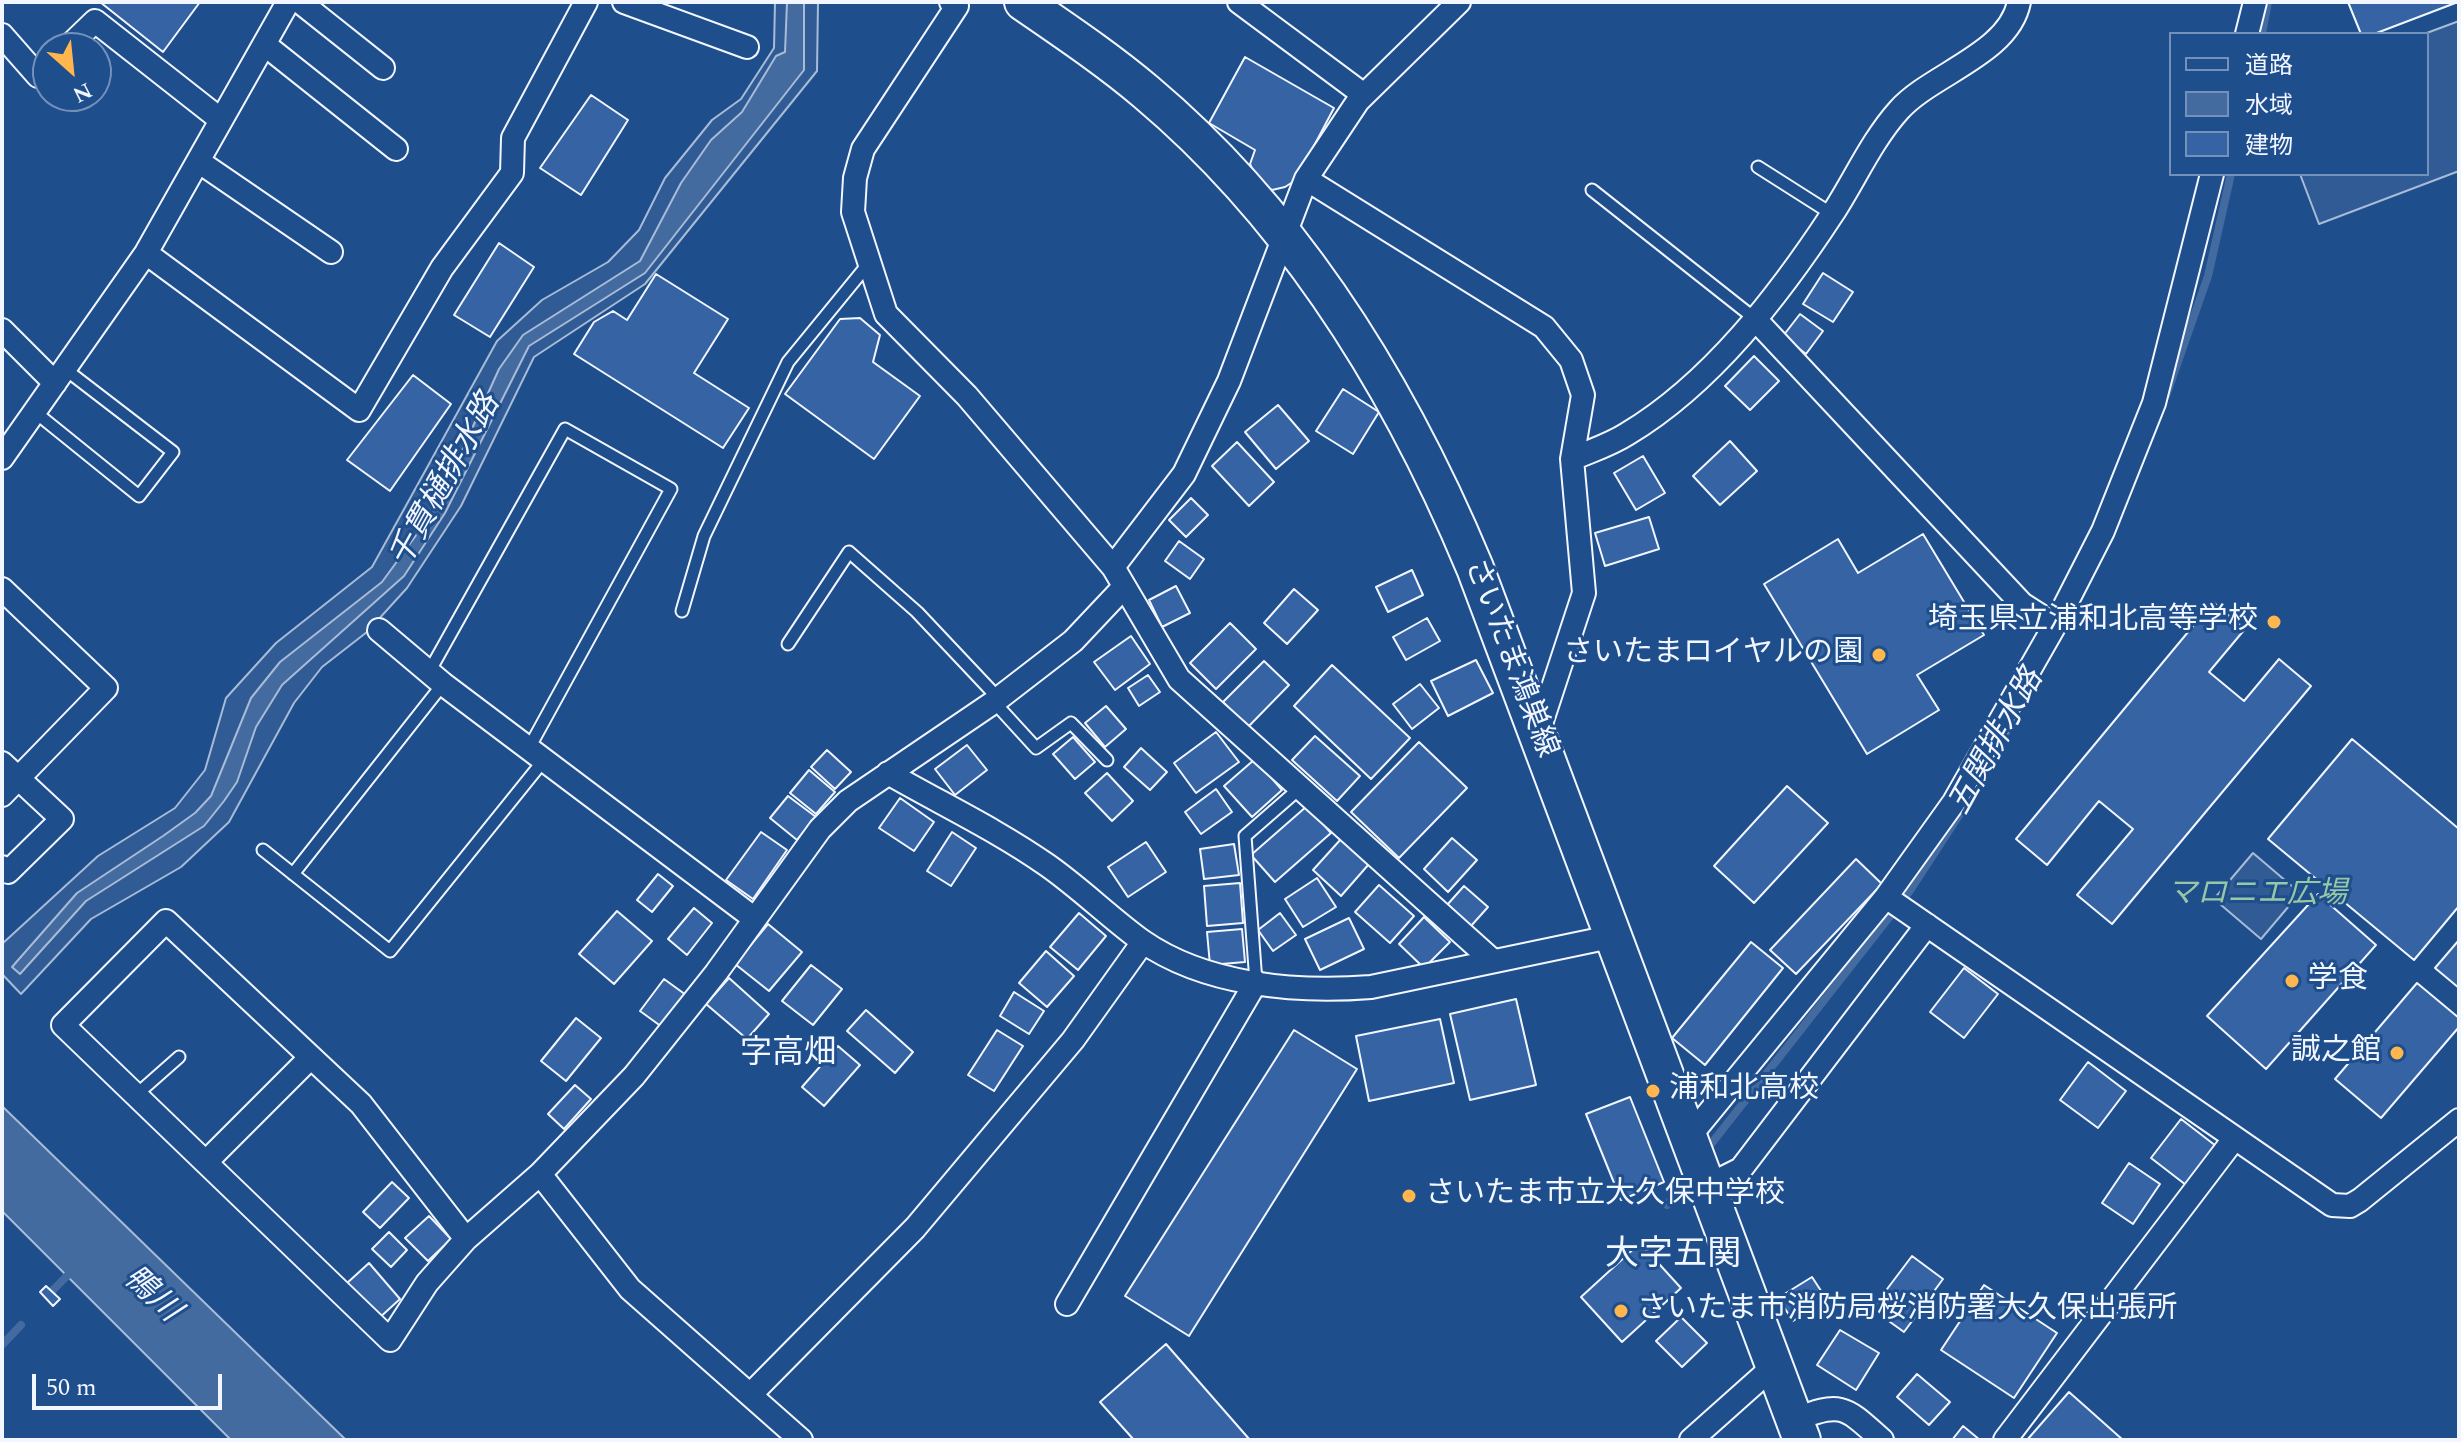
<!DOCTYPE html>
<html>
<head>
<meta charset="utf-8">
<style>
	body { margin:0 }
	#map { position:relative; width:2461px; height:1442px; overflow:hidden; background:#1f4e8c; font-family:Spectral,"Noto Sans JP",serif }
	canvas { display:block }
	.frame { position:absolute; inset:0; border:4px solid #f2f6ff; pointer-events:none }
	.legend { position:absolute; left:2169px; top:32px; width:260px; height:144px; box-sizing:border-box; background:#1f4e8c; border:2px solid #7391ba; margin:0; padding:10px 14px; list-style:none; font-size:24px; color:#f2f6ff }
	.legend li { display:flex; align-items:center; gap:16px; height:40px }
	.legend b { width:40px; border:2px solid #7391ba }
	.north { position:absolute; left:32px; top:32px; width:80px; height:80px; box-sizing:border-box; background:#1f4e8c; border:2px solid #7391ba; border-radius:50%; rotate:153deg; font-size:22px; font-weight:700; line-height:32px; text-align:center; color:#f2f6ff }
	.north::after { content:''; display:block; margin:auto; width:28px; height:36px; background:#ffb74d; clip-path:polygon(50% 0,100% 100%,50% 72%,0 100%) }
	.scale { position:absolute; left:32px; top:1374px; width:190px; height:36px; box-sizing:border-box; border:4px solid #f2f6ff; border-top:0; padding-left:10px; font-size:24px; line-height:28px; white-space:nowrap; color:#f2f6ff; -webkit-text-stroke:6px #1f4e8c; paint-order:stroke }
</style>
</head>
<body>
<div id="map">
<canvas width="2461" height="1442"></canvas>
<div class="frame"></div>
<ul class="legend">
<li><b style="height:10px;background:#1f4e8c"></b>道路</li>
<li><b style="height:22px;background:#446ba0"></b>水域</li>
<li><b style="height:22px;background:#3563a3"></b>建物</li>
</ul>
<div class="north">N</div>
<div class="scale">50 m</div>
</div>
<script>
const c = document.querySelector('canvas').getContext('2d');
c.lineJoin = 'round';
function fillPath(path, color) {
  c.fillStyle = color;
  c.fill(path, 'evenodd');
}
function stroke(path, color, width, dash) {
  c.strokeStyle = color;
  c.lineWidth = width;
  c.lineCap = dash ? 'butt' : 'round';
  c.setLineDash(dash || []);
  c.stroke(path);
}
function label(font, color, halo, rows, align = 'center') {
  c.font = font + ' Spectral,"Noto Sans JP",serif';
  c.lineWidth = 6;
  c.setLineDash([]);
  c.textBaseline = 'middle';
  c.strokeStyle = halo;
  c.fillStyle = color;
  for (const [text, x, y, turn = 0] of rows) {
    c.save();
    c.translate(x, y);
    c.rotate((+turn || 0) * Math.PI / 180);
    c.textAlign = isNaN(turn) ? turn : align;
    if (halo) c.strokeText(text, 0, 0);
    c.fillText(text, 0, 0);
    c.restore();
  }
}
const built = new Path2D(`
	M775 2H818L817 71 645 284 534 357 461 506 407 588 367 632 322 667 294 703 229 822 181 867 91 919 21 994 2 974V944L98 856 175 808 205 770 226 698 276 643 372 567 497 341 542 300 608 262 639 230 665 178 712 120 741 99 774 48Z
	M2459 21V171L2319 224 2300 174H2427V34H2424Z
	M2253 853 2300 893 2261 939 2214 899Z`);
const water = new Path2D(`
	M787 2H804V70L645 273 529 346 445 513 404 576 282 685 256 727 237 782 224 801 204 826 86 901 20 974 12 967 77 893 163 836 195 813 211 796 251 698 280 662 382 582 436 508 499 369 523 335 640 261 681 183 711 140 742 112 776 56 785 52Z
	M2 1106 346 1440H231L2 1211Z`);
const stream = new Path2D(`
	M2262 34 2268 2
	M2166 396 2208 276 2231 174
	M420 533 457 464
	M1704 1153 1909 892 1980 783 2010 725
	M1667 1205 1689 1173
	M52 1291 74 1269
	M2 1345 21 1325`);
const building = new Path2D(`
	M100 2H200L163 52Z
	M2348 2H2458L2374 34H2361Z
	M1245 57 1334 108 1296 180 1285 187 1272 190 1260 185 1250 164 1255 150 1209 123Z
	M591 95 628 120 581 195 540 168Z
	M499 243 534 267 490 337 454 315Z
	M1823 273 1853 292 1833 322 1803 304Z
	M656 274 728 319 694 373 749 408 723 448 574 354 594 322 613 311 627 320Z
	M1800 314 1823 331 1806 354 1783 336Z
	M860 318 880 335 873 362 920 396 874 459 785 394 840 319Z
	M1754 356 1779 381 1750 410 1725 386Z
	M413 375 451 404 390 491 347 460Z
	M1343 389 1379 412 1353 454 1316 431Z
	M1278 405 1309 441 1276 469 1245 432Z
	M1730 441 1757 471 1720 505 1693 476Z
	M1237 442 1274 482 1249 506 1212 466Z
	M1643 456 1665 493 1636 510 1614 473Z
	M1191 498 1208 515 1186 537 1169 520Z
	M1649 517 1659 549 1605 566 1595 533Z
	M1923 534 1984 635 1917 675 1939 710 1867 754 1764 584 1838 539 1858 573Z
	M1179 541 1204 559 1190 579 1165 561Z
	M1412 570 1423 595 1388 612 1376 587Z
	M1176 586 1190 613 1162 627 1149 600Z
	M1294 589 1318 610 1287 644 1264 623Z
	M2213 602 2245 629 2209 672 2244 701 2279 659 2311 686 2112 924 2077 895 2133 829 2099 801 2047 865 2016 839Z
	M1427 618 1440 641 1406 660 1393 637Z
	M1230 623 1256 649 1216 689 1190 663Z
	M1131 636 1150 664 1115 690 1094 662Z
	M1476 660 1493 693 1448 716 1431 681Z
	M1264 661 1289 685 1248 727 1223 702Z
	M1332 665 1410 738 1371 779 1294 706Z
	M1148 675 1160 692 1139 706 1128 688Z
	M1420 684 1439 708 1412 729 1393 704Z
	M1106 706 1126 729 1105 747 1085 723Z
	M1216 732 1239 762 1196 793 1174 763Z
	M1315 736 1360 776 1337 801 1292 760Z
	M1073 737 1095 762 1075 779 1053 754Z
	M2352 739 2459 829V906L2414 960 2268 839Z
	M1419 742 1467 788 1399 858 1351 812Z
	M967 745 987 770 955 795 935 769Z
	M1141 748 1167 772 1150 790 1124 767Z
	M827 750 851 772 835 789 811 767Z
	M1255 759 1282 790 1252 817 1224 786Z
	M809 770 835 792 816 814 790 793Z
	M1107 773 1133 801 1112 821 1085 793Z
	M1787 786 1828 823 1754 903 1714 866Z
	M1216 789 1232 812 1201 834 1185 812Z
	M788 796 816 817 797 840 770 818Z
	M900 798 934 822 914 851 879 828Z
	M1307 806 1331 833 1275 882 1251 855Z
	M761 832 787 850 753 899 726 880Z
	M952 832 976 848 951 886 927 871Z
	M1452 838 1477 860 1448 892 1424 869Z
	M1341 839 1369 864 1341 896 1313 870Z
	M1146 842 1166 872 1128 897 1108 867Z
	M1234 844 1239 875 1204 879 1200 849Z
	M1856 859 1882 884 1796 974 1770 950Z
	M658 874 673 886 652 912 637 900Z
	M1317 878 1336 907 1303 927 1285 899Z
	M1240 883 1243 923 1207 926 1204 886Z
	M1379 885 1414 916 1390 943 1355 912Z
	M1464 886 1488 907 1471 926 1447 905Z
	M2318 894 2376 945 2266 1069 2207 1016Z
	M694 908 712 923 687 955 668 939Z
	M617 911 652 941 614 984 579 954Z
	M1079 913 1106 936 1078 970 1050 947Z
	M1280 913 1296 935 1273 951 1258 930Z
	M1424 917 1450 942 1424 968 1399 944Z
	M1349 918 1364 949 1320 970 1305 939Z
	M768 924 802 952 769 991 735 964Z
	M1242 929 1245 962 1210 965 1207 932Z
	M2459 940V988L2435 968Z
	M1751 942 1783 968 1705 1065 1672 1038Z
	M1046 951 1074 976 1047 1007 1019 983Z
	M811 965 842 989 813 1025 782 1001Z
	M1964 968 1998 994 1964 1038 1930 1012Z
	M729 978 769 1014 747 1039 706 1004Z
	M664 979 686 995 662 1027 640 1011Z
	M2417 983 2459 1018V1027L2381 1118 2335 1079Z
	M1014 992 1044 1011 1029 1034 1000 1016Z
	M1516 999 1536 1085 1470 1100 1450 1014Z
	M866 1010 913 1052 895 1073 847 1031Z
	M576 1018 601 1038 566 1081 541 1061Z
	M1440 1019 1454 1083 1369 1101 1356 1036Z
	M997 1030 1023 1046 994 1091 968 1075Z
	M1294 1030 1357 1069 1189 1336 1125 1296Z
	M838 1046 860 1065 824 1106 802 1087Z
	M2088 1062 2126 1091 2098 1128 2060 1100Z
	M575 1085 591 1099 564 1129 548 1114Z
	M1630 1097 1664 1182 1621 1200 1586 1114Z
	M2181 1119 2216 1146 2186 1185 2151 1158Z
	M2129 1163 2160 1184 2133 1224 2102 1203Z
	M392 1182 409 1198 380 1228 363 1212Z
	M429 1216 451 1239 428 1261 405 1238Z
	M389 1232 407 1250 391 1267 372 1249Z
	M1640 1243 1681 1288 1622 1342 1581 1297Z
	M1912 1256 1943 1279 1904 1332 1872 1309Z
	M369 1263 400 1299 377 1320 346 1284Z
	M1812 1277 1827 1300 1793 1321 1778 1298Z
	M1984 1285 2057 1333 2014 1398 1941 1350Z
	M46 1286 60 1299 53 1306 40 1292Z
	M1681 1317 1707 1343 1682 1367 1656 1341Z
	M1840 1330 1879 1353 1856 1390 1817 1365Z
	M1166 1344 1250 1440H1134L1100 1402Z
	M1917 1374 1950 1402 1929 1425 1897 1397Z
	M2069 1392 2123 1440H2027Z
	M1963 1426 1980 1440H1952Z`);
const lane = new Path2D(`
	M1758 167 1832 214
	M1592 190 1754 318
	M35 412 139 496 173 452 65 369
	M682 611 704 536 788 362 869 263
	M788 644 849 552 917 612 999 699
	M429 672 565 429 671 489 529 748
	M994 702 1036 748 1071 723 1107 760
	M263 850 390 951 544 760
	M293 874 443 684
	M1256 982 1245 836 1300 788
	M136 1095 179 1057`);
const street = new Path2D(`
	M300 2 383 68
	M624 2 747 47
	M951 2 957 6 863 149 855 178 853 212 886 314 967 396 1113 567 1179 679 1493 961
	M1239 2 1364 95
	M2247 34 2255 2
	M2 35 38 76 48 66
	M264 44 396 149
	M67 48 95 21 221 120
	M198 161 331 252
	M1306 179 1544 327 1571 360 1583 395 1572 459 1584 593 1538 733
	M146 253 359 410 442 268 512 173 513 138 586 2
	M1754 318 2022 604 2055 625
	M2 330 55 383
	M2 458 146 253 288 2
	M1572 459C1590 451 1610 445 1627 434 1711 384 1780 294 1833 213 1855 179 1872 140 1899 110 1931 74 2009 54 2019 2
	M1113 567 1184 474 1229 381 1306 179 1358 101 1459 2
	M2 589 106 688 2 795
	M379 630 443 684 755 919
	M2 763 62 819 8 872 2 867
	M888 773C940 803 997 830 1047 865 1080 888 1109 917 1142 941 1205 985 1296 993 1371 987L1615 936
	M1886 897 2332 1205 2350 1206 2360 1200 2459 1120
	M1689 1137 1886 897 1954 802 2055 625 2103 531 2154 403 2212 174
	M206 1162 311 1057
	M540 1174 630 1289 801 1440
	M1707 1186 1741 1169 1927 925
	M466 1239 361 1104 166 921 63 1025 390 1340 427 1283 466 1239 540 1174 634 1076 716 973 820 829 848 801 994 702 1073 641 1123 588
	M1067 1304 1256 982
	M750 1395 915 1228 1073 1040 1143 942
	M1795 1420C1842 1400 1846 1408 1882 1440
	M1691 1440 1774 1366
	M2005 1440 2234 1139`);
const primary = new Path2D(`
	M1023 2C1065 31 1107 59 1146 92 1297 219 1400 388 1475 568L1802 1440`);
const markers = [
	[2274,622,8,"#ffb74d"],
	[1879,655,8,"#ffb74d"],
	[2292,981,8,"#ffb74d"],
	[2397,1053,8,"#ffb74d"],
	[1653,1091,8,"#ffb74d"],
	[1409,1196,8,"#ffb74d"],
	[1621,1311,8,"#ffb74d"]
];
const poiNames = [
	["埼玉県立浦和北高等学校",2258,622,"right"],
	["さいたまロイヤルの園",1863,655,"right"],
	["学食",2308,981],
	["誠之館",2381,1053,"right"],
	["浦和北高校",1669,1091],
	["さいたま市立大久保中学校",1425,1196],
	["さいたま市消防局桜消防署大久保出張所",1637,1311]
];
const streetNames = [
	["さいたま鴻巣線",1509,659,69]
];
const parkNames = [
	["マロニエ広場",2257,896]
];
const waterNames = [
	["千貫樋排水路",447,482,-61],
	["五関排水路",1998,743,-61],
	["鴨川",150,1296,43]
];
const neighbourhoodNames = [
	["字高畑",788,1056]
];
const quarterNames = [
	["大字五関",1673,1257]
];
fillPath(built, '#305b95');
stroke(built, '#a8bbd7', 2);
fillPath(water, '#446ba0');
stroke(water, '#a8bbd7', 2);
stroke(stream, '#446ba0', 8);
fillPath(building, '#3563a3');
stroke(building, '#f2f6ff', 2);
stroke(lane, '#f2f6ff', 15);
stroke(street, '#f2f6ff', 26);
stroke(primary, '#f2f6ff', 40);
stroke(lane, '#1f4e8c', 11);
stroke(street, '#1f4e8c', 22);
stroke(primary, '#1f4e8c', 36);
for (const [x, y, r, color] of markers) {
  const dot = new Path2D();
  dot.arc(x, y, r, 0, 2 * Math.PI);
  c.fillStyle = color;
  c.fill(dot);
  stroke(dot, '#1f4e8c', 3);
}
label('30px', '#f2f6ff', '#1f4e8c', poiNames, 'left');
label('30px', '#f2f6ff', '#1f4e8c', streetNames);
label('italic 30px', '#97c8a6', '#1f4e8c', parkNames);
label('italic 32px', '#f2f6ff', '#1f4e8c', waterNames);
label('32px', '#f2f6ff', '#1f4e8c', neighbourhoodNames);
label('34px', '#f2f6ff', '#1f4e8c', quarterNames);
</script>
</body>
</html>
